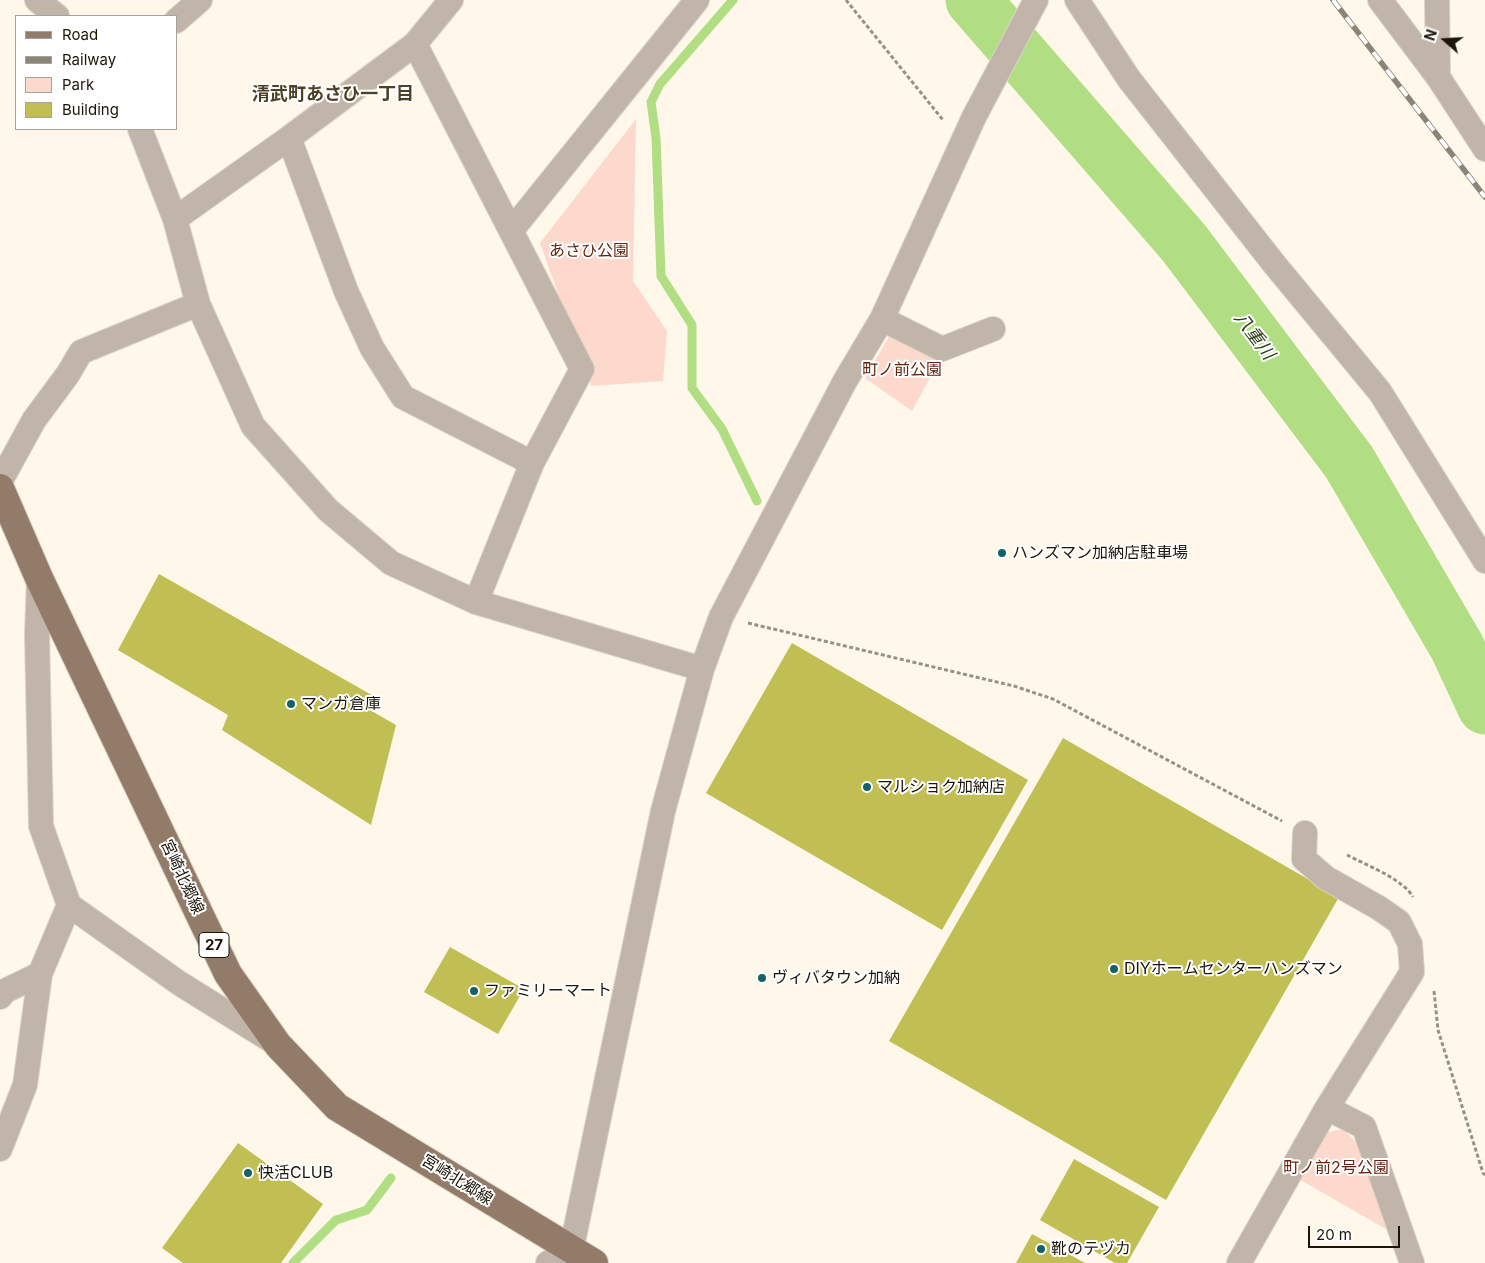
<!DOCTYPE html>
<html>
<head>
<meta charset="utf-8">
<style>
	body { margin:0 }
	#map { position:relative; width:1485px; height:1263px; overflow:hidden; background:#fef7ea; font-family:Inter,sans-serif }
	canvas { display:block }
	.legend { position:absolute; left:15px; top:15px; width:162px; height:115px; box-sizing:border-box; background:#fff; border:1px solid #a4a29d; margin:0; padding:6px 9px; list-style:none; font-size:15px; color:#1c160a }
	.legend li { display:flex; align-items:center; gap:10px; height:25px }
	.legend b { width:25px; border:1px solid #a4a29d }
	.north { position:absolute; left:1420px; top:15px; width:50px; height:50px; -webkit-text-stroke:4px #fff; paint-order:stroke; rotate:289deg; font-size:14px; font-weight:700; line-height:20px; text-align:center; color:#1c160a }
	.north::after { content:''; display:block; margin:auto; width:18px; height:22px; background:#1c160a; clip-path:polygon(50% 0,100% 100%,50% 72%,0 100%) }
	.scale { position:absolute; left:1308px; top:1226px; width:92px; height:22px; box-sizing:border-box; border:2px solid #1c160a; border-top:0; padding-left:6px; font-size:15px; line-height:18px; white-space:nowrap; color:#1c160a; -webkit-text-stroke:4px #fff; paint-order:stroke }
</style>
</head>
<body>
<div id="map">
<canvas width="1485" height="1263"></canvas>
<ul class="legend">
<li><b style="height:6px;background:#927b68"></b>Road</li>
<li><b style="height:6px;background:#8b8578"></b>Railway</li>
<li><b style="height:14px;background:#fdd8cc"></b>Park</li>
<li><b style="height:14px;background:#c1be53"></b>Building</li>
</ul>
<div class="north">N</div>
<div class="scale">20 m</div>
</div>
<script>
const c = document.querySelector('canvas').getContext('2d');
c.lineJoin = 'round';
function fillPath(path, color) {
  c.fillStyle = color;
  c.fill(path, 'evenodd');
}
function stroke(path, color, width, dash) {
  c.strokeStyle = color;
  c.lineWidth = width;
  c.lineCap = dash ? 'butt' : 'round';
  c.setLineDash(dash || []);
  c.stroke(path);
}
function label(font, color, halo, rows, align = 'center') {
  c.font = font + ' Inter,"Noto Sans JP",sans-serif';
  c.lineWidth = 4;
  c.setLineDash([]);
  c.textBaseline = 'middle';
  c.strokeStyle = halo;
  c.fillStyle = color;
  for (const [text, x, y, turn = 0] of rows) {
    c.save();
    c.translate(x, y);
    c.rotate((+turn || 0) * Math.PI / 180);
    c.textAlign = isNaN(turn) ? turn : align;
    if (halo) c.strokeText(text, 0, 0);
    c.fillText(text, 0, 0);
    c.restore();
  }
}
const green = new Path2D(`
	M636 119 633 281 667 331 663 381 591 386 540 243Z
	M891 333 940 359 912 411 865 378Z
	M1343 1129 1354 1140 1363 1153 1386 1229 1297 1178 1323 1133Z`);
const stream = new Path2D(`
	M733 0 660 84 651 102 656 138 661 276 692 325V388L722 429 757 501
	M293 1263 336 1220 367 1210 391 1178`);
const river = new Path2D(`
	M973 0 1184 243 1349 462 1457 647 1485 707`);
const building = new Path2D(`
	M159 574 377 698 370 710 396 725 371 825 222 730 228 715 118 650Z
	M792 643 1028 780 942 930 706 793Z
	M1063 738 1339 897 1166 1200 889 1041Z
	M450 947 524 989 498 1034 424 992Z
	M238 1143 323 1204 281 1263H183L162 1248Z
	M1074 1159 1159 1207 1127 1263H1115L1040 1220Z
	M1032 1234 1085 1263H1016Z`);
const path = new Path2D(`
	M846 0 943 120
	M748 623 1014 686 1053 699 1282 821
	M1347 855C1366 865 1403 879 1413 897
	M1434 991 1438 1030 1483 1173 1485 1175`);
const street = new Path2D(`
	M37 0 57 16
	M1077 0 1129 79 1275 265 1380 392 1485 561
	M1380 0 1438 77 1485 149
	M1437 0 1438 77
	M176 21 200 0
	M415 44 582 369 532 463 476 602
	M140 129 175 219 198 304 253 426 328 510 391 563 476 602 702 669
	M289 138 346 291 372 348 403 397 532 463
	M175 219 289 138 415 44 451 0
	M511 231 697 0
	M882 319 942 349 993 329
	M0 482 34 420 68 374 81 352 198 304
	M39 578 37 635 41 826 69 905 179 983 277 1044
	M0 997 5 991 40 974
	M1327 1108 1364 1127 1412 1263
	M0 1149 25 1085 40 974 69 905
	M548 1263 571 1251 663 811 702 669 721 617 845 381 882 319 974 117 1036 0
	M1239 1263 1327 1108 1412 972 1410 944 1399 922 1379 908 1326 878 1304 859 1305 833`);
const primary = new Path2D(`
	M0 488 39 578 228 974 278 1045 337 1107 594 1263`);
const rail = new Path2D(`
	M1333 0 1485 197`);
const markers = [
	[1002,553,5,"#136366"],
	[291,704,5,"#136366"],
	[867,787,5,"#136366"],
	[1114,969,5,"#136366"],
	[762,978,5,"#136366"],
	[474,991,5,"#136366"],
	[248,1173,5,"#136366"],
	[1041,1249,5,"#136366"]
];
const shields = [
	[214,945,30]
];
const shieldNames = [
	["27",214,945]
];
const parkNames = [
	["あさひ公園",589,251],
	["町ノ前公園",902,370],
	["町ノ前2号公園",1336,1168]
];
const poiNames = [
	["ハンズマン加納店駐車場",1012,553],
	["マンガ倉庫",301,704],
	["マルショク加納店",877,787],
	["DIYホームセンターハンズマン",1124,969],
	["ヴィバタウン加納",772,978],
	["ファミリーマート",484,991],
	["快活CLUB",258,1173],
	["靴のテヅカ",1051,1249]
];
const streetNames = [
	["宮崎北郷線",182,877,65],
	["宮崎北郷線",457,1180,32]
];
const neighbourhoodNames = [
	["清武町あさひ一丁目",333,95]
];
const waterNames = [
	["八重川",1254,336,53]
];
fillPath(green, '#fdd8cc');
stroke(stream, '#b1de82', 9);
stroke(river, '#b1de82', 55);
fillPath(building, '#c1be53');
stroke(street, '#dad3c6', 26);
stroke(primary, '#dad3c6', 30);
stroke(path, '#979084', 3, [4, 2.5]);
stroke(street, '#c1b4a9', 24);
stroke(primary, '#927b68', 28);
stroke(rail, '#8b8578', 5.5);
stroke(rail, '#fff', 4, [11]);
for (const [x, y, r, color] of markers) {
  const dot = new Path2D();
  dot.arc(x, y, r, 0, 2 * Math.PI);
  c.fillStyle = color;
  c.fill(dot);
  stroke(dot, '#fff', 2);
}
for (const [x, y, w] of shields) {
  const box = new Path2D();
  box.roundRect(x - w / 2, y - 12.5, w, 25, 4);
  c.fillStyle = '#fff';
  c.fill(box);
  stroke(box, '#1c160a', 1);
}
label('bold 15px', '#1c160a', null, shieldNames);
label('16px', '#63250f', '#fff', parkNames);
label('16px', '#1c160a', '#fff', poiNames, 'left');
label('16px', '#1c160a', '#fff', streetNames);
label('bold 18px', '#4e4024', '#fff', neighbourhoodNames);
label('italic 18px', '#2c3d18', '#fff', waterNames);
</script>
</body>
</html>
